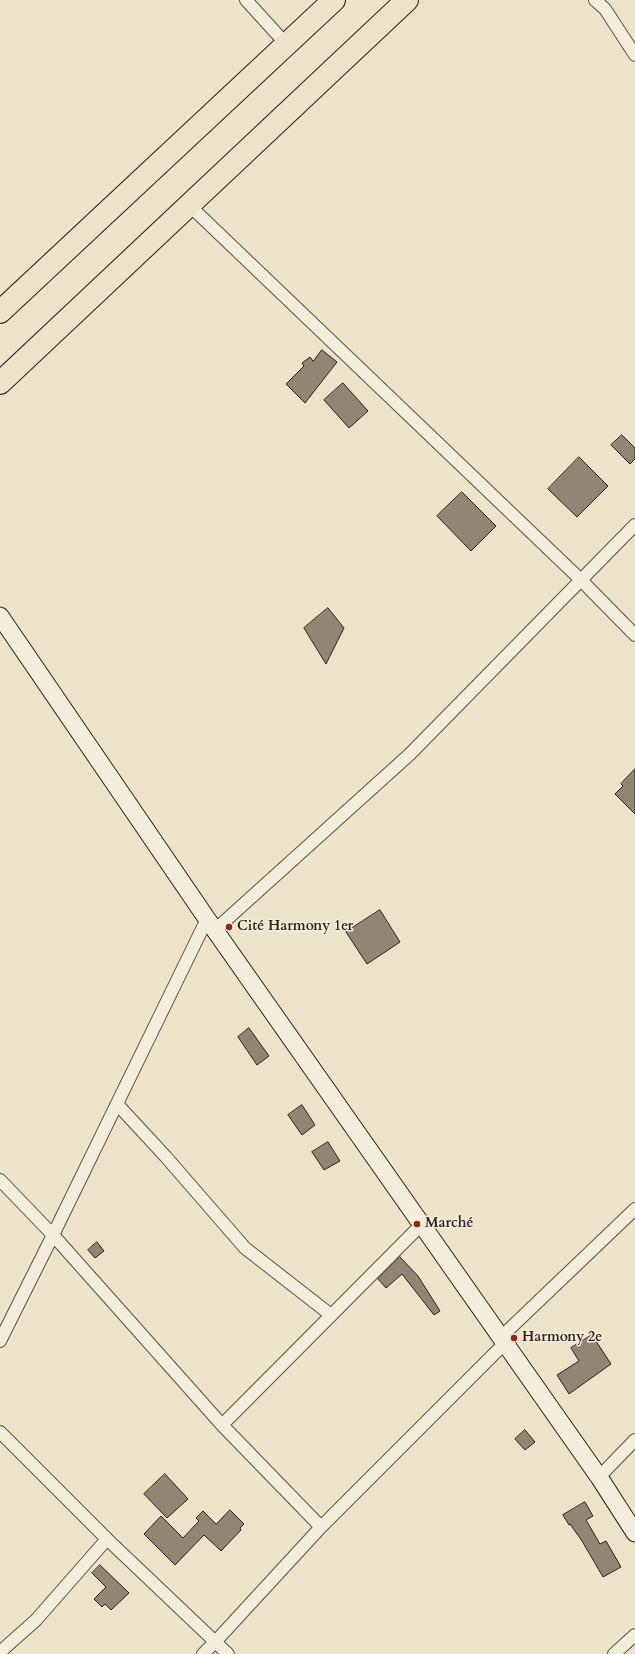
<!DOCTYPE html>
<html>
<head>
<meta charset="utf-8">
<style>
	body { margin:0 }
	canvas { display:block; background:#ede3c8 }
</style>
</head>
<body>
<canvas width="635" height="1654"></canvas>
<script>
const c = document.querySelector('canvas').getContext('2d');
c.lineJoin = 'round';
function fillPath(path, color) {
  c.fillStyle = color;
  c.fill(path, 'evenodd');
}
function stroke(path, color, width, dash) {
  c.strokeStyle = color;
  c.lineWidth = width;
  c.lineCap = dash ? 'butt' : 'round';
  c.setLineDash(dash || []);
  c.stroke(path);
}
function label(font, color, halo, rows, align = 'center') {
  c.font = font + ' Cardo,serif';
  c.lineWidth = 3;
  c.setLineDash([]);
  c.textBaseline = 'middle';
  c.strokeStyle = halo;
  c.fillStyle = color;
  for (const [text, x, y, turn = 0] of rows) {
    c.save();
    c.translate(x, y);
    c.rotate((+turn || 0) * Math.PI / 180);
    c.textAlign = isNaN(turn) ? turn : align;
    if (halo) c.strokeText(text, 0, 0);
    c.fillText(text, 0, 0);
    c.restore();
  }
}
const building = new Path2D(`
	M322 350 337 362 305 403 286 384 304 366 302 363 310 357 313 361Z
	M343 383 368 411 349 428 324 400Z
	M622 435 635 448V459L630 464 611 445Z
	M579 457 608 486 577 517 548 489Z
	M462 492 496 526 471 551 437 516Z
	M328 608 344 628 326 664 304 628Z
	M635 769V814L615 794 623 786 621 784Z
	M380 910 400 942 367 964 346 932Z
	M249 1028 269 1056 257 1065 238 1037Z
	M302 1105 315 1125 302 1135 288 1115Z
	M328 1142 340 1161 324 1170 312 1152Z
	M97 1242 104 1251 95 1258 88 1250Z
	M400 1257 418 1276 440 1311 434 1315 402 1274 386 1288 378 1279Z
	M592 1335 611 1364 569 1394 557 1375 579 1361 571 1348Z
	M525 1430 535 1442 525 1450 515 1439Z
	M165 1474 188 1499 167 1518 144 1494Z
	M585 1502 593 1516 586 1520 600 1544 606 1541 621 1567 603 1577 582 1541 570 1524 569 1525 563 1515Z
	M230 1510 244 1524 240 1528 241 1530 221 1551 204 1535 175 1565 144 1534 161 1516 183 1538 199 1521 196 1518 203 1511 216 1524Z
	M100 1565 129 1593 111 1610 105 1604 102 1607 94 1599 106 1587 92 1573Z`);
const street = new Path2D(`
	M246 0 286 44
	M595 0 605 9 635 55
	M189 205 581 580 635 635
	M215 930 410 754 635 525
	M117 1104 166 1157 245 1248 331 1315
	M0 1180 53 1235 222 1425 321 1527
	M500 1338 635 1209
	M0 1341 53 1235 207 919
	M222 1425 422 1224
	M0 1432 107 1539 228 1654
	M599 1477 635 1440
	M0 1652 36 1620 107 1539
	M203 1654 216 1641 321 1527 504 1344
	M614 1654 635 1635`);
const secondary = new Path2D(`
	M0 616 207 919 599 1477 635 1533`);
const highway = new Path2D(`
	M0 312 334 0
	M0 383 407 0`);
const markers = [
	[229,927,4,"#8f2418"],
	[417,1224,4,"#8f2418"],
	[514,1338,4,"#8f2418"]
];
const poiNames = [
	["Cité Harmony 1er",237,927],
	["Marché",425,1224],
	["Harmony 2e",522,1338]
];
fillPath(building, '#908673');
stroke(building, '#2c2117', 1);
stroke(street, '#5c5243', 14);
stroke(secondary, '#2c2117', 19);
stroke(highway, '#2c2117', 24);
stroke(street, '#f3eddb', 12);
stroke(secondary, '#f3eddb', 17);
stroke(highway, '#ede3c8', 22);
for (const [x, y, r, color] of markers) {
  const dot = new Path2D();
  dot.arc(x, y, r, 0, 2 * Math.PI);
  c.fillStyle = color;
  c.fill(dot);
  stroke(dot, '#f3eddb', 1.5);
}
label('bold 14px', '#2c2117', '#f3eddb', poiNames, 'left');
</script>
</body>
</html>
